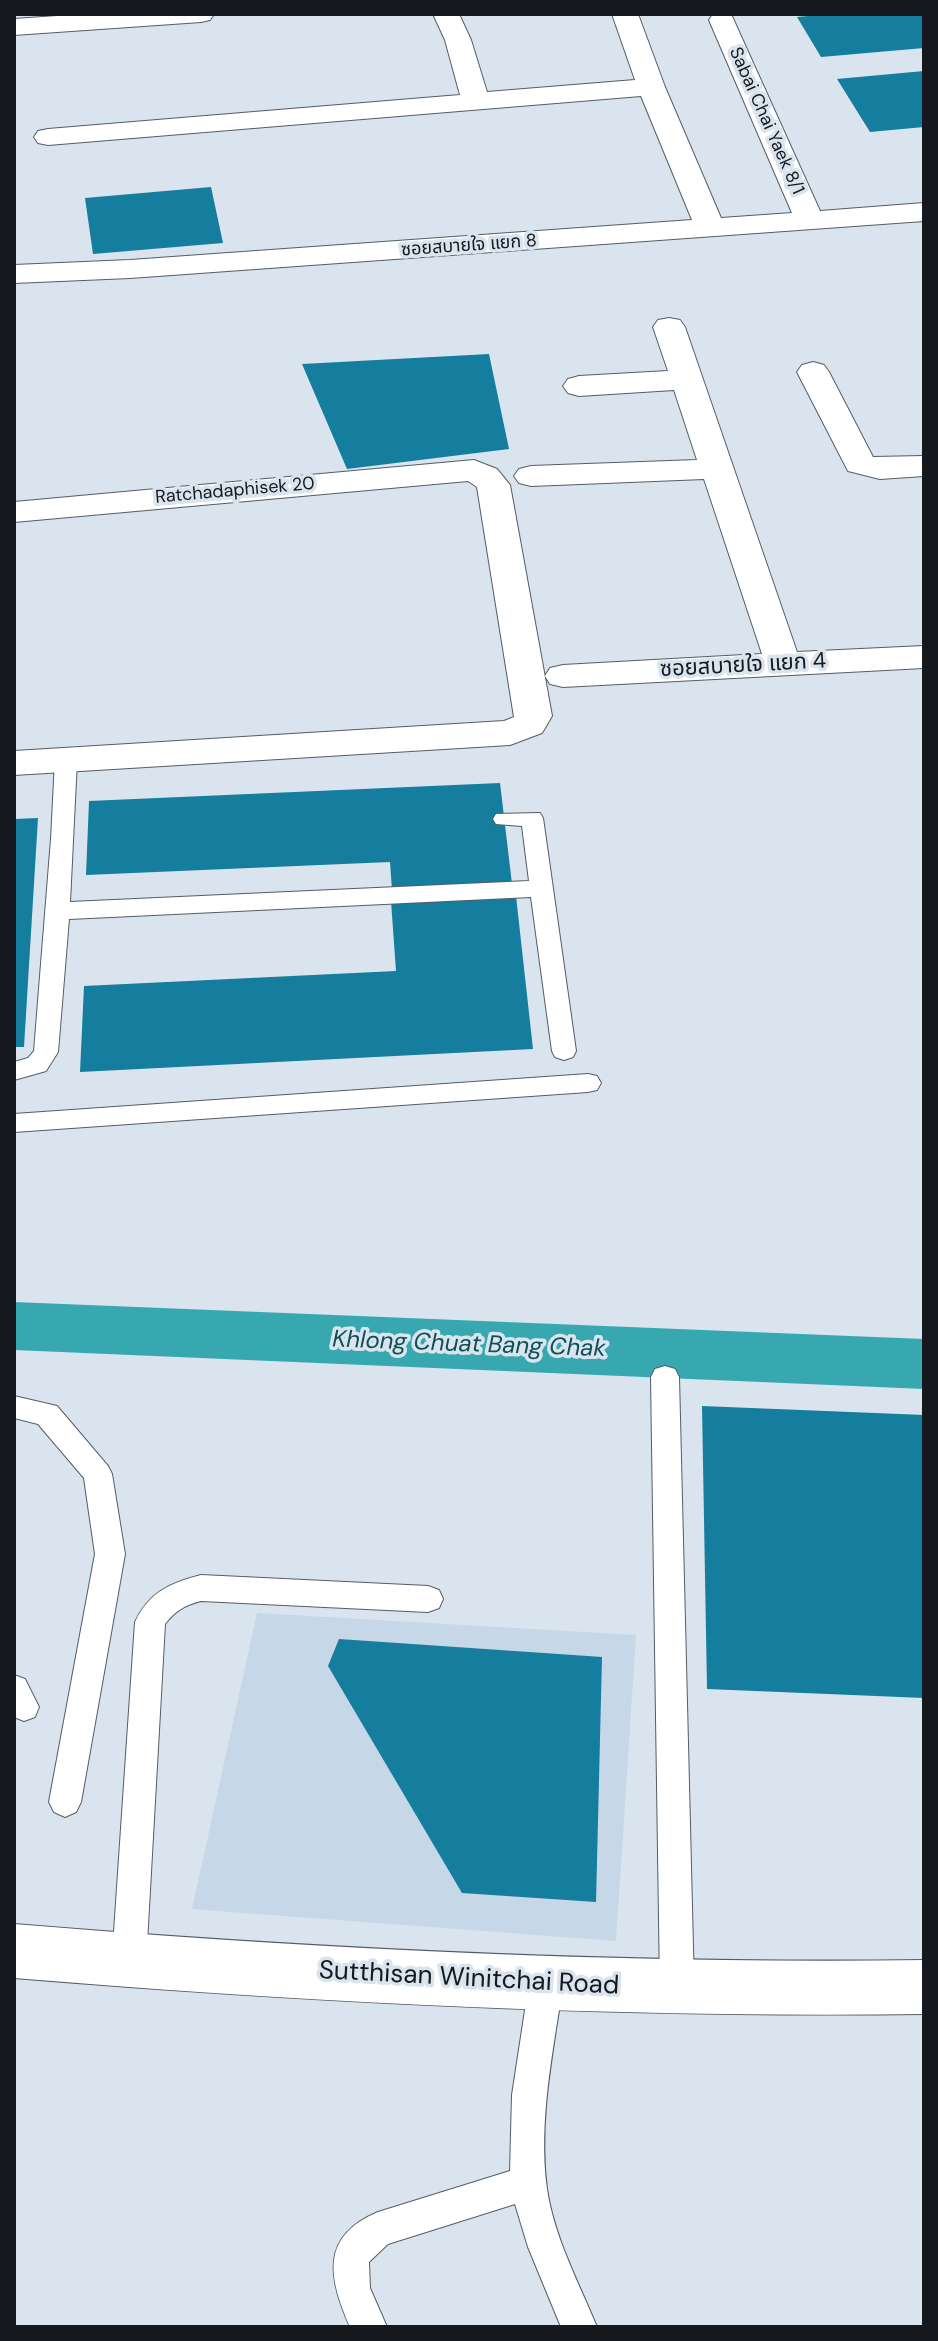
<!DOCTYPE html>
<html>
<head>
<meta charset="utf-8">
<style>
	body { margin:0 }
	#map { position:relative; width:938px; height:2341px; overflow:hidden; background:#d9e4ef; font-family:"DM Sans",sans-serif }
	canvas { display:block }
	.frame { position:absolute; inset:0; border:16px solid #15191d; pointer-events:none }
</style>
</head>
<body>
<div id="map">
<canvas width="938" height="2341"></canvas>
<div class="frame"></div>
</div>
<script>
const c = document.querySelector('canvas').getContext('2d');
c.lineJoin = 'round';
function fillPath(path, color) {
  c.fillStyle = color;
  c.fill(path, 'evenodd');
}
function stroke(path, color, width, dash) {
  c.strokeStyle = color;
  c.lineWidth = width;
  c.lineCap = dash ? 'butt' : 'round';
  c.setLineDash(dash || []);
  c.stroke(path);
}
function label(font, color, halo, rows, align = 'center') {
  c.font = font + ' "DM Sans","Noto Sans Thai",sans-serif';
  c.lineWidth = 7;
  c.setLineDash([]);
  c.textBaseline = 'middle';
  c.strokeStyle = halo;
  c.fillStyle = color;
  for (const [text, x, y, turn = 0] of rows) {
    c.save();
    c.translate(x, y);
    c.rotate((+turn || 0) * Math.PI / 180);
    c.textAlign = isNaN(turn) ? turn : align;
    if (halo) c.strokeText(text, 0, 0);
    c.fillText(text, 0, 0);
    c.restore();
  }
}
const built = new Path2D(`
	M257 1613 636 1635 616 1941 192 1909Z`);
const canal = new Path2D(`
	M14 1302 924 1339V1389L14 1350Z`);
const building = new Path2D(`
	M830 14H924V48L821 57 797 17Z
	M924 71V127L870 132 837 79Z
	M211 187 223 243 93 254 85 198Z
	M489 354 509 449 347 469 302 364Z
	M500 783 512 884 392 890 390 862 86 875 89 801Z
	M38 818 24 1047H14V819Z
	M516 896 533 1049 80 1072 84 986 396 971 391 901Z
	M702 1406 924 1415V1698L707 1689Z
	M339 1639 602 1657 596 1902 462 1893 328 1666Z`);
const lane = new Path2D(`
	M66 753 74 755 77 760 70 902 529 881 522 826 496 824 493 819 496 814 540 813 543 818 576 1051 573 1057 564 1060 555 1057 552 1051 531 897 69 919 58 1052 46 1071 14 1080V1062L28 1058 34 1051 51 839 55 760 58 755Z
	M588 1074 597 1076 601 1083 597 1090 588 1092 14 1132V1114Z
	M665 1366 675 1369 679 1377 694 1988 689 1999 677 2004 665 1999 660 1988 651 1377 655 1369Z
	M14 1396 57 1406 108 1466 112 1474 125 1554 81 1802 76 1812 65 1817 54 1812 49 1802 95 1554 84 1478 38 1424 14 1418Z
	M201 1575 428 1586 439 1590 443 1599 439 1608 428 1612 201 1601C185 1605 175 1611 165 1624L146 1961 141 1972 129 1977 117 1972 112 1961 135 1622C149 1592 170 1583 201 1575Z
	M14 1675 25 1679 39 1707 35 1717 24 1721 14 1717Z
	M546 1968 558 1973 563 1984C553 2053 538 2121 547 2189 554 2237 579 2283 597 2327H561L528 2247 515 2204 388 2244 369 2262 370 2288 387 2327H350C329 2278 319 2237 378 2212L510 2171 512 2095 529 1984 534 1973Z`);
const street = new Path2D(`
	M86 14H214L210 20 201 22 14 35V19Z
	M433 14H459L471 40 487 92 635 80 612 14H638L665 87 721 218 792 213 709 20 713 14H731L820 211 924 203V221L130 278 14 283V265L130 260 692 220 641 96 48 145 38 143 34 137 38 131 48 129 460 95 445 40Z
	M669 318 680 320 685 327 797 652 924 646V668L563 687 550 684 545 676 550 668 563 665 762 654 704 479 531 486 519 483 514 476 519 469 531 466 697 460 674 390 579 396 568 393 563 386 568 379 579 376 668 371 653 327 658 320Z
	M813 362 824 365 829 372 873 457 924 456V476L880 479 848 471 797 372 802 365Z
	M474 460 497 469 510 485 552 716 542 733 510 745 14 775V751L504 721 514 717 477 487 468 481 14 522V502Z`);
const secondary = new Path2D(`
	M14 1924C317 1949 620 1964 924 1960V2014C620 2018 317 2003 14 1978Z`);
const farStreetnames = [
	["Sabai Chai Yaek 8/1",766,121,66],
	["ซอยสบายใจ แยก 8",469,246,-4],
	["Ratchadaphisek 20",235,491,-5]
];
const streetNames = [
	["ซอยสบายใจ แยก 4",743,666,-3]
];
const waterNames = [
	["Khlong Chuat Bang Chak",469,1345,2]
];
const nearStreetnames = [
	["Sutthisan Winitchai Road",469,1979,3]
];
fillPath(built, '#c6d7e7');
fillPath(canal, '#37a8b0');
fillPath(building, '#157d9d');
stroke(lane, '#545d66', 2);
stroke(street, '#545d66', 2);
stroke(secondary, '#545d66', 2);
fillPath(lane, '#fff');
fillPath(street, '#fff');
fillPath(secondary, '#fff');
label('18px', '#15191d', '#d9e4ef', farStreetnames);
label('22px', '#15191d', '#d9e4ef', streetNames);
label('italic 24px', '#0f5054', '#d9e4ef', waterNames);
label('26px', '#15191d', '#d9e4ef', nearStreetnames);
</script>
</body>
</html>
